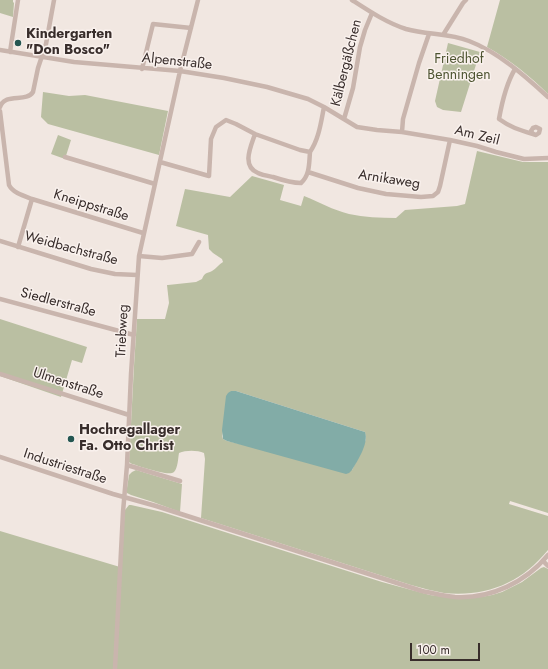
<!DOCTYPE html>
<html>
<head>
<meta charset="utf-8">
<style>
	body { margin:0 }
	#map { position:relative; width:548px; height:669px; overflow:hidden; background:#f1e7e1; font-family:Jost,sans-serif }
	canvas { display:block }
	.scale { position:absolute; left:410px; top:643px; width:70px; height:18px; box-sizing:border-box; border:2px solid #382d2b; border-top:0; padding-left:5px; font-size:12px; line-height:14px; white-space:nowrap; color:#382d2b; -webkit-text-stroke:3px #f9f1ed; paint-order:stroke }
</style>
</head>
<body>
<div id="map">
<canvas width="548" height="669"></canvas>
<div class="scale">100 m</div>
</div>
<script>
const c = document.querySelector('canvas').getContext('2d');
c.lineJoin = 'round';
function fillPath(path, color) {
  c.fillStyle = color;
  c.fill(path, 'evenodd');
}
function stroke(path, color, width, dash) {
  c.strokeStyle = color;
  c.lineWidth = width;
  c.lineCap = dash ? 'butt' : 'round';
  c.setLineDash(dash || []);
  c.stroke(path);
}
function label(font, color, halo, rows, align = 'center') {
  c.font = font + ' Jost,sans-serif';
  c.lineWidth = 3;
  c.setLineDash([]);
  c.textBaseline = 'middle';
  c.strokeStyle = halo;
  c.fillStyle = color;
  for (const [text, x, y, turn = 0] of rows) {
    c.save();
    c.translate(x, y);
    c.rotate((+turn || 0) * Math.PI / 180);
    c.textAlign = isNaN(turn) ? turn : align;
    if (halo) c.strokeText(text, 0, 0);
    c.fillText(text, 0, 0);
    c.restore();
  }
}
const green = new Path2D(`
	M0 0H13V2L14 3 13 17 0 13Z
	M500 0H548V94C530 76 509 59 487 47Z
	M448 43 480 52 461 112 443 110 437 107 435 101Z
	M43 92 69 96 85 95 168 111 159 155 48 124 41 117Z
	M58 135 71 140 65 159 51 154Z
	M477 151 523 162H548V513L510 501 509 504 548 516V550C521 583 487 597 444 593 433 591 422 588 411 585L201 518 205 459 204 453C197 450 186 450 179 453 178 458 178 468 174 472 169 477 140 466 132 464L129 462 134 366 137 319H165L169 303 167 285H168L196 282 202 279C205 272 206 274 212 271 216 269 219 264 223 262L222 259 213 253 209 249 208 235 176 226 185 189 230 197 252 176 284 185 280 200 301 206 304 196C319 202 333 210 349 214 364 217 380 218 396 218L405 210 457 206 465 204ZM231 391H236L365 432 366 439 363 447 352 470 227 441 223 439 222 436Z
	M0 319 87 347 82 363 72 360 61 397 0 376Z
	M136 470 182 484 180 512 153 502 131 495 127 493V488L129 475 132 472Z
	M129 505H131L162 512 382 582 430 595 452 598 481 597 492 595 502 592 522 582 541 568 544 567 548 569V669H0V531L120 567 125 510Z`);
const water = new Path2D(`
	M231 391H236L365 432C369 443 358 460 352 470L349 473 346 474 227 441 223 439 222 430 226 396 228 393Z`);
const minor = new Path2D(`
	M352 0C369 11 387 23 406 29 427 35 449 33 469 41 498 52 525 76 548 97
	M443 35 463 3 466 0
	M0 50 74 62 180 71 224 78 267 87 308 99 324 107 357 127 377 130 402 132 450 140 477 146 496 152 524 159 548 158
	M10 52 18 0
	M142 69 153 24 191 28
	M515 69C506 84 502 102 499 119 510 127 519 130 533 134
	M0 107C5 92 26 103 33 92L38 68 46 44 54 0
	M0 111 9 185C13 193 24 196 32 199L18 247
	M344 119 353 88 360 47 365 30 372 13
	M536 127 540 129 539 133 536 135 533 134 531 131 533 128Z
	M402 132 403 119 419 63 429 34
	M255 134C251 146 241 166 258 173 262 175 268 176 273 177 282 180 291 183 301 183 310 175 309 163 310 152
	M65 157 155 184
	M160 162 209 176 211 139 216 127 226 120 236 124 255 134 300 150 310 152C319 139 321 122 324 107
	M308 172 358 188 386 194 421 197 433 196 438 192 440 186 450 140
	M32 199 143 233
	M0 241 91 269 115 274 137 275
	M139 256 162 258 192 254 199 242
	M0 299 134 335
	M0 374 129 415
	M0 457 113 494 156 506 422 591C433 593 444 596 455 597 491 599 526 582 548 555
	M127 465 180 481
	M543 561 548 566
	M115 669 123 512 127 465 131 374 139 256 180 71 198 0`);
const markers = [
	[18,43,4,"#245651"],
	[71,439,4,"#245651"]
];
const poiNames = [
	["Kindergarten",26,35],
	["\"Don Bosco\"",26,51],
	["Hochregallager",79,431],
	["Fa. Otto Christ",79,447]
];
const parkNames = [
	["Friedhof",459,60],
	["Benningen",459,76]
];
const streetNames = [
	["Alpenstraße",177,62,6],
	["Kälbergäßchen",347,63,-76],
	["Am Zeil",477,136,14],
	["Arnikaweg",389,180,9],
	["Kneippstraße",91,206,17],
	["Weidbachstraße",71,249,15],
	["Siedlerstraße",58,303,15],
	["Triebweg",123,331,-87],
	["Ulmenstraße",68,384,18],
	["Industriestraße",65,467,18]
];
fillPath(green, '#babfa2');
fillPath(water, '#82aca7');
stroke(minor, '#c9b5ad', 4.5);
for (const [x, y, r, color] of markers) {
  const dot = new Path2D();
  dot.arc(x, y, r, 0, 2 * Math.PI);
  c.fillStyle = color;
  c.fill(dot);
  stroke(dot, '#f9f1ed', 1.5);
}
label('bold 14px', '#382d2b', '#f9f1ed', poiNames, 'left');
label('14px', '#4d5431', '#f9f1ed', parkNames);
label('14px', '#382d2b', '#f9f1ed', streetNames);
</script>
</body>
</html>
